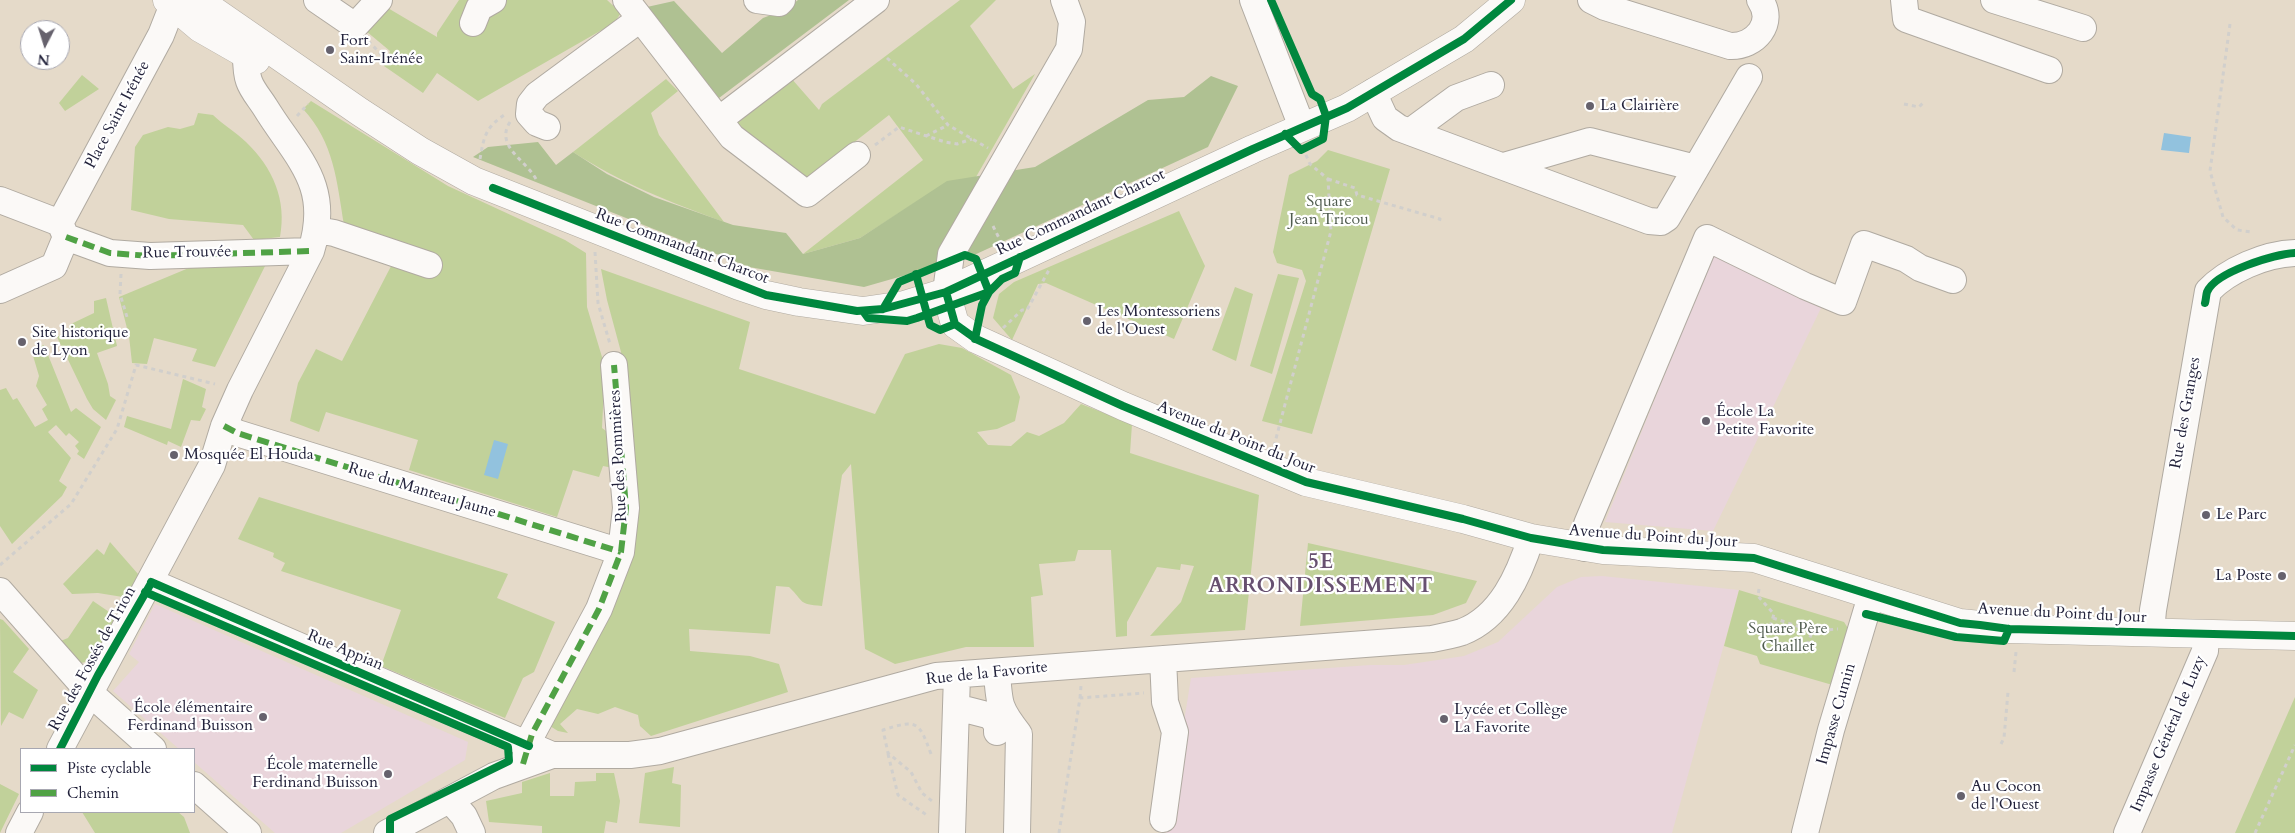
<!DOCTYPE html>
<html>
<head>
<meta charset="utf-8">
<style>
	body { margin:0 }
	#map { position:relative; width:2295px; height:833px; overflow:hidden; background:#e5dac9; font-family:Cardo,serif }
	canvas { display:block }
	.legend { position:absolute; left:20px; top:748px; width:175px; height:65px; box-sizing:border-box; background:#fff; border:1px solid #a7a7b1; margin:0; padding:6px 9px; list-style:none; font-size:15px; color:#22223b }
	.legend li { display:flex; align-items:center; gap:10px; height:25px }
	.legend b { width:25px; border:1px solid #a7a7b1 }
	.north { position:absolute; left:20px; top:20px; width:50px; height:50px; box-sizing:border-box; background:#fff; border:1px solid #a7a7b1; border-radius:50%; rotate:185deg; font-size:14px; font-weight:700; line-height:20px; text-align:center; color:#22223b }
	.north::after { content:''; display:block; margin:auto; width:18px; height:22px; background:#66626d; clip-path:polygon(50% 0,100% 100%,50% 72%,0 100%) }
</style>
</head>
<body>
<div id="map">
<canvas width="2295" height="833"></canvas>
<ul class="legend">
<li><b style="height:6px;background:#00873e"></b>Piste cyclable</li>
<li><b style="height:6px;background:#50a245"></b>Chemin</li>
</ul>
<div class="north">N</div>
</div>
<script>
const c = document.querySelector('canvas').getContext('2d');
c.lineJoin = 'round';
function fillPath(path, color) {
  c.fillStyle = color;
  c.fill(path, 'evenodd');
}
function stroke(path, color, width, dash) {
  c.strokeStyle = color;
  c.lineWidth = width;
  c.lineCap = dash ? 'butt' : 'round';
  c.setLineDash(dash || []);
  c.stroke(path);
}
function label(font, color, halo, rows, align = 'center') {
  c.font = font + ' Cardo,serif';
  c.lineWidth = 4.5;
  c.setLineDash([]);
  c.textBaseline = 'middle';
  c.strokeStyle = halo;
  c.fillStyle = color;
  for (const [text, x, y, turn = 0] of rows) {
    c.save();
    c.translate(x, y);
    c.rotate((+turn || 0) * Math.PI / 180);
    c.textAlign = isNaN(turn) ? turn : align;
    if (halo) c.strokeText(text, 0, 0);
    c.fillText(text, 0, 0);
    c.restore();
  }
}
const built = new Path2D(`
	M1714 253 1822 306 1713 531 1605 522Z
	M1602 576 1739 590 1672 833H1166L1191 678 1370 665H1404L1464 656 1498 642 1557 587 1581 577Z
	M155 604 468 742 465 760 341 833H275L194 762V749H179L113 691 139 662 129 654Z`);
const green = new Path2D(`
	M459 0H607L621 13 614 23 478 101 437 73 423 93 384 66 390 51 360 26 381 4 437 37V33Z
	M960 0H996L970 26 1013 89 1035 74 976 177 946 183 860 238 803 254 923 160 889 115 806 180 730 122 791 78 819 110 822 104Z
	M82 75 99 89 65 111 59 103Z
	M666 79 678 91 651 113 659 135 724 222C670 202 621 183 573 152Z
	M311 101 448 186 565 240 586 253 587 307 605 367 602 428 610 434 613 468 603 466 599 477 573 470 557 517 409 470 418 440 326 412 319 432 290 421 298 383 316 349 342 361 403 243 344 225C337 182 334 142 303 109Z
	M198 113 213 115C223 125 236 132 246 142 273 168 287 200 280 237L254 240 243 225 169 219 131 210 135 147 143 135 168 127 180 129 194 125Z
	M1328 150 1390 169 1312 434 1262 421 1306 281 1302 270 1277 263 1273 252 1289 175 1317 161Z
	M1179 211 1205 266 1174 339 1046 283 1038 284 1012 340 993 318 999 294 1014 282Z
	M208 260 267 262 215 367 192 361 197 349 154 338 147 364 132 363 129 336 119 297Z
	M601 269 750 322 739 369 875 414 905 354 939 344 962 348 1011 375 1020 397 1015 421 997 429 977 432 988 445 1011 446 1027 432 1039 436 1064 423 1081 404 1132 424 1130 453 1259 495 1245 630 1150 636 1181 602 1194 566 1181 564 1180 570 1157 567 1127 622V636L1116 637 1111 550H1078L1075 561 1039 564 1043 595 1031 597 1034 647H966L895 664 865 649 851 464 842 475 822 606C797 604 805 602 789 587L776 586 770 634 689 629 690 651 750 656 779 664 788 692 651 736 640 726 638 715 615 707 598 714 577 709 560 724 568 733 558 731 545 723 635 514 621 352 607 300Z
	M1278 274 1299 278 1272 374 1250 366Z
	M1235 287 1253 294 1236 361 1212 350Z
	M106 298 117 346 97 353 108 384 110 396 116 400 106 420 93 409 87 399 57 337 68 330 71 324 94 313V301Z
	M44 345 71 412 76 408 101 427 84 459 77 454 79 451 75 446 79 442 69 433 66 436 56 425 48 432 71 458 59 481 67 487 62 496 12 544 0 526V390L6 388 13 400 17 398 35 427 48 420 42 409 47 405 36 386 39 376 31 349Z
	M183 379 206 389 202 407 206 409 200 421 191 420 181 447 168 441 167 445 124 427 127 416 171 429Z
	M259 497 508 574 497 598 555 622 534 672 523 678 505 718 381 666 401 610 281 571 285 563 273 557 274 553 238 539Z
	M110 542 138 574 129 598 98 593 72 594 63 584 97 549 104 555Z
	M1308 543 1477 581 1466 603 1433 615 1300 626Z
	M1739 590 1844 622 1851 633 1836 686 1760 664 1757 656 1724 646Z
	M93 601 118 618 98 658 75 665 58 642 68 638Z
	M0 619 3 620 29 649 13 672 38 690 23 719 9 712 1 726Z
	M2295 697V833H2235Z
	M674 767 672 783 681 785 680 827 639 823 645 773Z
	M550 773V796H574L575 782 596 781V773H614L620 801 617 823 606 821 604 833H542V826L489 822 486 801 522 793V782Z
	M0 784 19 794 0 833Z
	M82 812H178L184 817 190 833H95Z`);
const forest = new Path2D(`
	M798 0H849L719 98 647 7 674 1 722 53 763 18 787 9Z
	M1211 76 1238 86 1208 147 972 256 864 287 749 267 473 157 488 147 538 142 556 165 573 152 607 174 654 197 733 225 786 233 803 254 860 238 947 181 1035 167 1148 100 1184 97Z`);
const water = new Path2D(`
	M2164 133 2191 137 2189 153 2161 150Z
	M494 440 508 444 498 479 484 475Z`);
const path = new Path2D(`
	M2230 24 2210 171 2223 217 2237 230 2252 232
	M368 41 383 56 379 63
	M887 58 916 84 948 125 988 148
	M1904 104 1919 107 1923 103
	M297 116 308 104
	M510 122C494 147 528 161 537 181
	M926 136 948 125
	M875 145 899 127 945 142 957 144 972 139
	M480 159C484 135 486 127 507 113
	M1328 179 1355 188 1357 195 1440 219 1439 222
	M993 226 1001 242
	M595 252 598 303 610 344
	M121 274 120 294 127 317
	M1003 328 1022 310H1027L1050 268
	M1274 446 1331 231 1328 179 1310 164 1305 153
	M0 565 71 504 117 429 136 365 215 384
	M1759 589 1758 596 1774 614 1766 639 1806 650 1812 631 1838 629
	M1773 618 1812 631
	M2014 672 2016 652
	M1080 698 1081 686
	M2001 744 2004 738 2008 692
	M888 754 898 795 928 816
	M931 754C919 721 917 719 883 730L888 753 911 772 922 793 932 801
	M1059 833 1080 698 1144 693
	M2255 833 2295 745`);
const minor = new Path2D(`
	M317 0 355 26 379 0
	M626 0 732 137 807 194 857 155
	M757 0 779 3 782 0
	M1253 0 1302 127
	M1591 0 1605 7 1730 46C1755 47 1776 23 1760 0
	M1904 0 1906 19 2049 70
	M1994 0 2083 28
	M473 23 479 8 493 0
	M1373 92 1385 118 1399 128 1649 221 1661 222 1667 218 1749 77
	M720 119 876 0
	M547 127 537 123 529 114 530 104 537 95 640 19
	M1411 131 1456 98 1491 85
	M1504 166 1590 141 1696 168
	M0 200 60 223
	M60 223 161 35 172 7
	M317 230 334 233 429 265
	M66 237 110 253 150 256 311 251
	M0 290 54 266 66 237 60 223
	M946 292 951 254 1069 49 1072 22 1064 0
	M224 426 237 433 621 552
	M1585 548 1587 524 1707 238 1805 286 1843 302 1864 244 1906 259 1920 268 1953 280
	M151 582 552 755
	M0 591 89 692 153 749
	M2151 632 2153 610 2208 291C2228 270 2265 254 2295 253
	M1163 659 1165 702 1175 732 1163 819
	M997 672C999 704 999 709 1019 734L1017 833
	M956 707 991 716 997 725V732
	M60 749 212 465 224 426 240 390 311 251C332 184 297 159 265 107 260 99 252 90 249 81 246 73 246 63 246 54
	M524 761 532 734 599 609 621 552 626 508 614 365
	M194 785 248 833
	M450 800 464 816 472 833
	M19 833 30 812
	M387 833 494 776 552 755H630L660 751 936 676 1432 639C1442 637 1452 635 1462 632 1501 617 1519 575 1531 538
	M952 833 957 675
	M1805 833 1831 730 1871 596
	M2127 833 2205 651 2206 635`);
const major = new Path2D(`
	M167 0 200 28 256 60
	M198 0 360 112 420 151 474 181 739 286 766 295 799 302 863 311 904 305 946 292 1253 149 1347 108 1464 39 1511 0
	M946 292 955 324 976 339 1123 406 1306 482 1463 519 1531 538 1603 550 1754 558 1960 623 1980 625 2009 629 2295 636`);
const quiet = new Path2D(`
	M66 237 110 253 150 256 311 251
	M224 426 237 433 621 552
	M523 764 532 734 599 609 621 552 626 508 614 365`);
const cycleway = new Path2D(`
	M1271 0 1312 94 1320 99 1326 116 1323 139 1301 150 1285 134
	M493 188 766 295 857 311 883 309 946 292 1253 149 1347 108 1464 39 1511 0
	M916 274 930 325 940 330 955 324
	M946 292 955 324 976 339 1123 406 1306 482 1463 519 1531 538 1603 550 1754 558 1960 623 1980 625 2009 629 2295 636
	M2205 303C2206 300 2206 295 2207 292 2215 272 2275 254 2295 253
	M883 309 899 282 965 255 976 259 989 292 982 305 975 339
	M863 311 868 318 907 321 917 318 989 292 1002 279 1015 273 1020 257
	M151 582 529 746
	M145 592 508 747 509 761 390 819V832
	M1866 614 1956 637 2004 641 2009 629
	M60 749 98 675 150 585`);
const markers = [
	[330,50,5,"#66626d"],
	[1590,106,5,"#66626d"],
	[1087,321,5,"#66626d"],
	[22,342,5,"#66626d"],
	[1706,421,5,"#66626d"],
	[174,455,5,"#66626d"],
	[2206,515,5,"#66626d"],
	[2282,576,5,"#66626d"],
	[263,717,5,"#66626d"],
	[1444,719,5,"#66626d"],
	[388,774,5,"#66626d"],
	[1961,796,5,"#66626d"]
];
const poiNames = [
	["Fort",340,41],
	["Saint-Irénée",340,59],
	["La Clairière",1600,106],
	["Les Montessoriens",1097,312],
	["de l'Ouest",1097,330],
	["Site historique",32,333],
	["de Lyon",32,351],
	["École La",1716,412],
	["Petite Favorite",1716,430],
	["Mosquée El Houda",184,455],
	["Le Parc",2216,515],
	["La Poste",2272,576,"right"],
	["École élémentaire",253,708,"right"],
	["Ferdinand Buisson",253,726,"right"],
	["Lycée et Collège",1454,710],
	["La Favorite",1454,728],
	["École maternelle",378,765,"right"],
	["Ferdinand Buisson",378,783,"right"],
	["Au Cocon",1971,787],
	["de l'Ouest",1971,805]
];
const streetNames = [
	["Place Saint Irénée",118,115,-62],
	["Rue Commandant Charcot",1081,213,-25],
	["Rue Commandant Charcot",682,247,21],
	["Rue Trouvée",187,253,-1],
	["Rue des Granges",2186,413,-80],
	["Avenue du Point du Jour",1236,438,22],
	["Rue des Pommières",619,456,-93],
	["Rue du Manteau Jaune",422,491,17],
	["Avenue du Point du Jour",1653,537,4],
	["Avenue du Point du Jour",2062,614,3],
	["Rue Appian",345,651,23],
	["Rue des Fossés de Trion",93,659,-61],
	["Rue de la Favorite",987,674,-6],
	["Impasse Cumin",1837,714,-74],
	["Impasse Général de Luzy",2169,734,-67]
];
const parkNames = [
	["Square",1329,202],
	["Jean Tricou",1329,220],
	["Square Père",1788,629],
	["Chaillet",1788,647]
];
const districtNames = [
	["5E",1321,563],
	["ARRONDISSEMENT",1321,587]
];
fillPath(built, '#e9d5db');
fillPath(green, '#c1d19a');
fillPath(forest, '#afc192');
fillPath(water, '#92c2de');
stroke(minor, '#b0aaa1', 28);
stroke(major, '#b0aaa1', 29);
stroke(path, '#d1cfcc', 3, [4, 4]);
stroke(minor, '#fbf9f7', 26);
stroke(major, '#fbf9f7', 28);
stroke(quiet, '#50a245', 6, [12, 6]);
stroke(cycleway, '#00873e', 8);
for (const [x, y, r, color] of markers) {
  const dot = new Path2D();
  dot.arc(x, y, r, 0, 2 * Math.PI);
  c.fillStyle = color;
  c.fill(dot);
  stroke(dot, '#fff', 2);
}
label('16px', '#22223b', '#fff', poiNames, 'left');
label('16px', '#22223b', '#fff', streetNames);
label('16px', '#505c4f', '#fff', parkNames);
c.letterSpacing = '1px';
label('bold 21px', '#675070', '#fff', districtNames);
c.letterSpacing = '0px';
</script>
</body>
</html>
